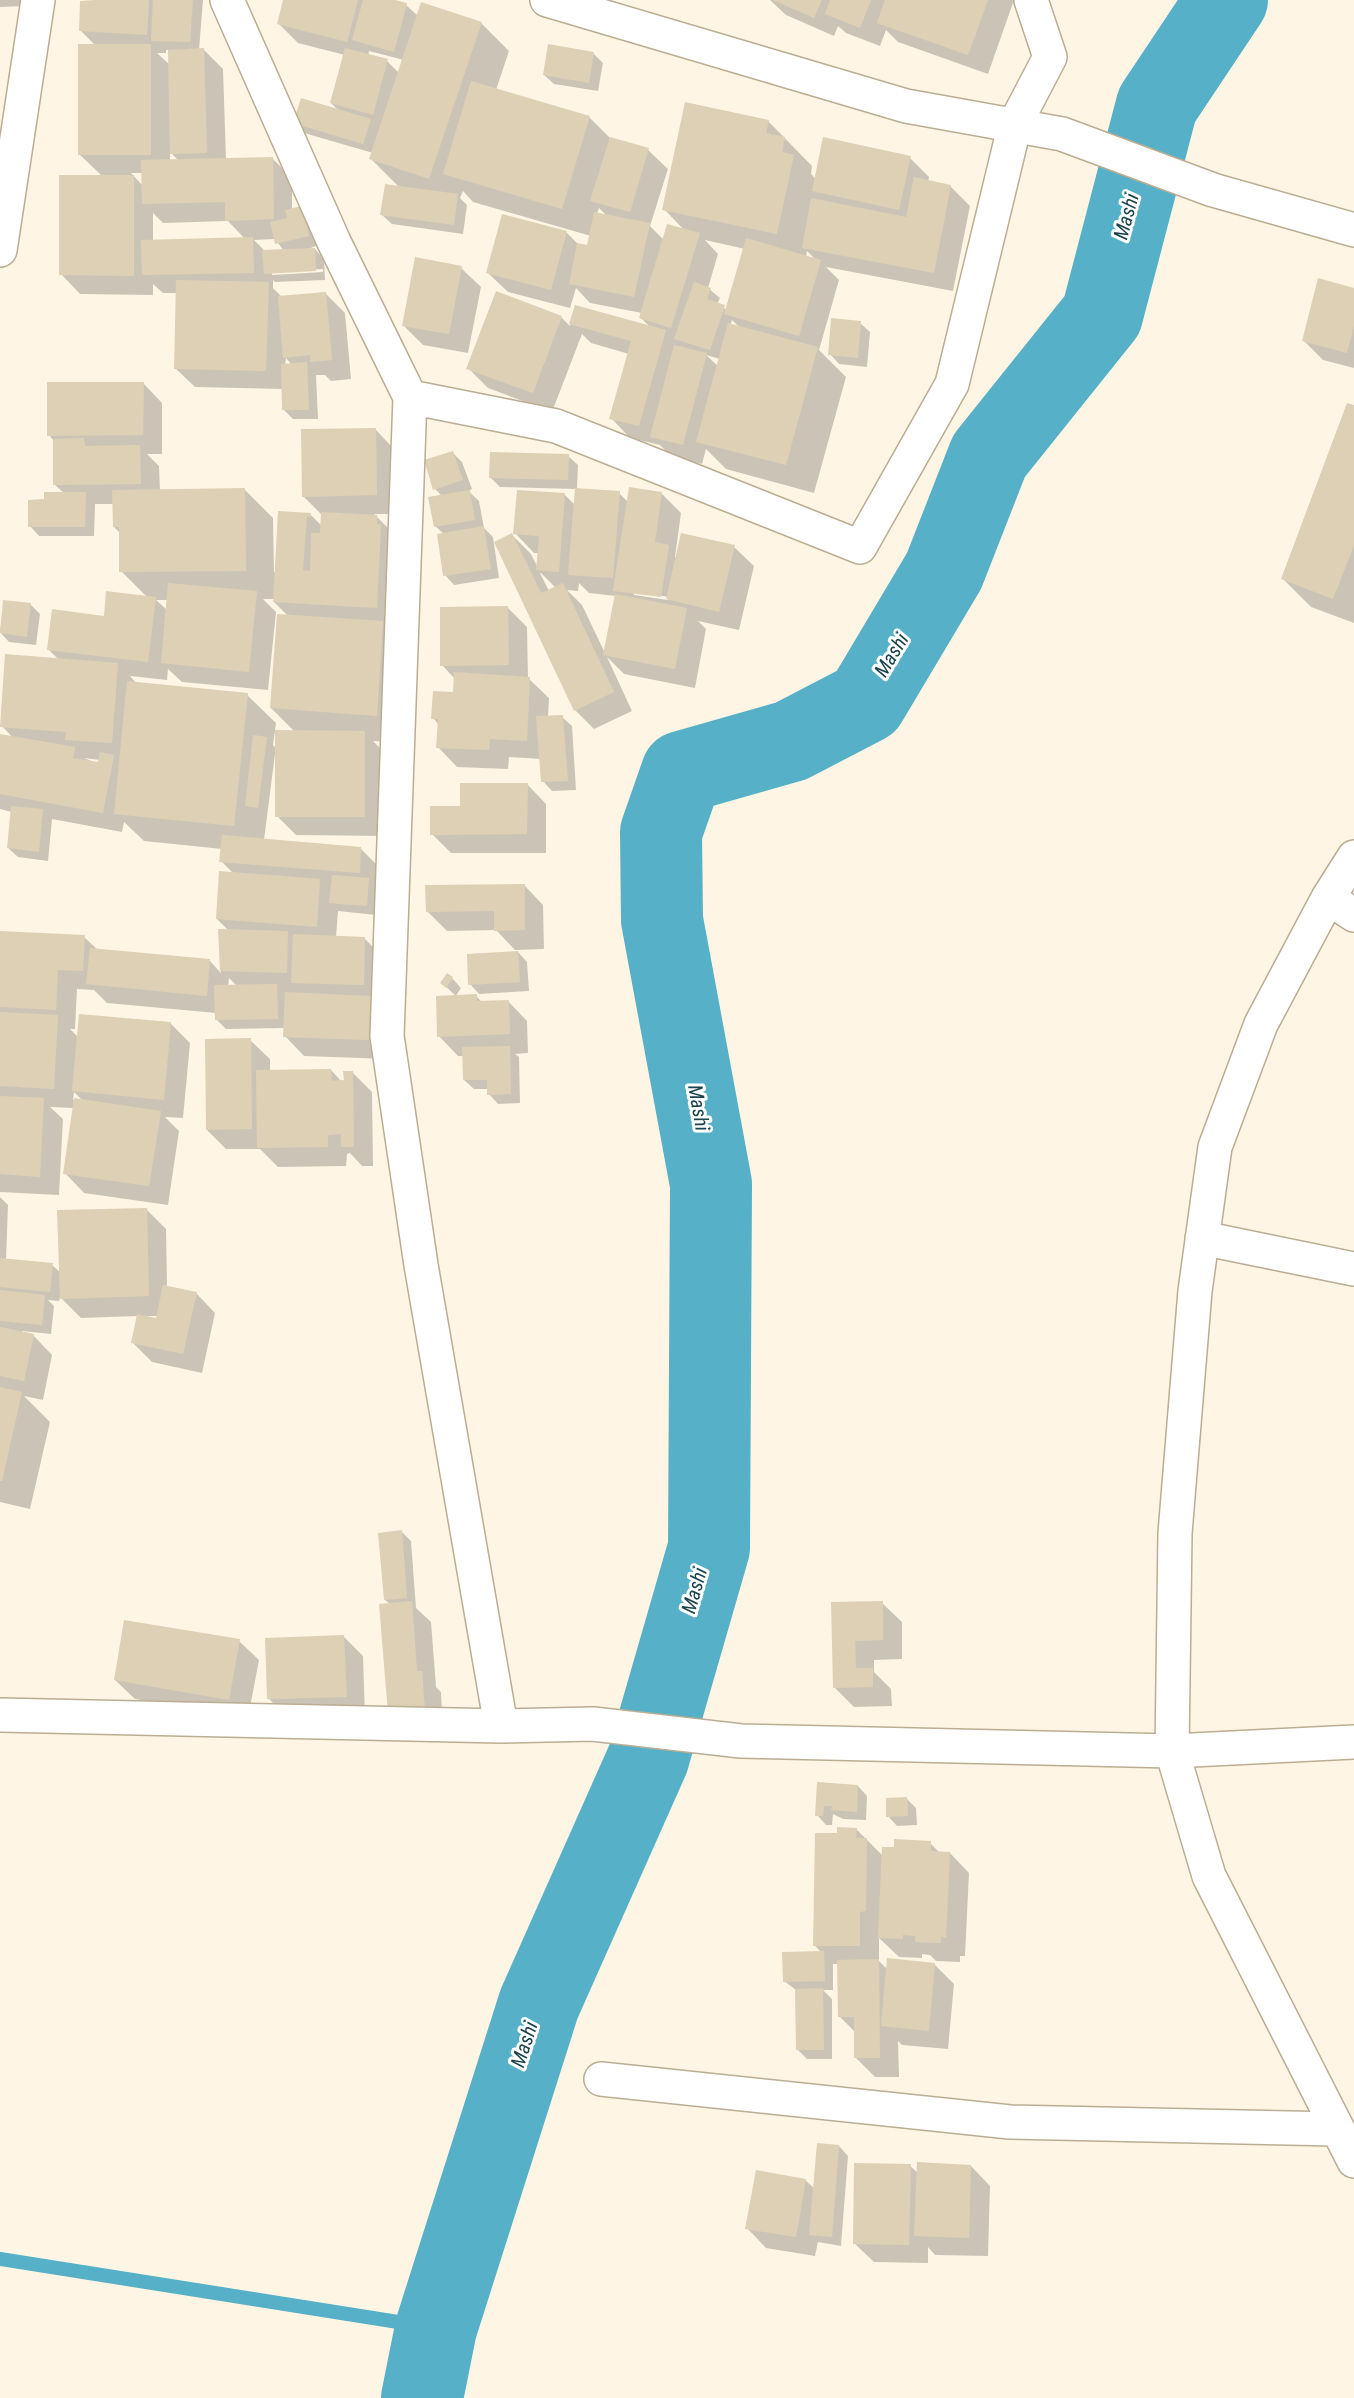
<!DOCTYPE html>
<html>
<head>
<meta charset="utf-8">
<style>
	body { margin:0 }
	canvas { display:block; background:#fef5e4 }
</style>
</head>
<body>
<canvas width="1354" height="2398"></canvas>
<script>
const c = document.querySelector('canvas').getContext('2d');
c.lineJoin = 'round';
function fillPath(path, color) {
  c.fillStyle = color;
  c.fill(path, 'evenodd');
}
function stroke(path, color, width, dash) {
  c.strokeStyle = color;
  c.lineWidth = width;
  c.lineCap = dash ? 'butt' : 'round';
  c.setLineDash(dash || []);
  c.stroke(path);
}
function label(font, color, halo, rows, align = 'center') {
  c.font = font + ' "Roboto Condensed",sans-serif';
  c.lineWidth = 6;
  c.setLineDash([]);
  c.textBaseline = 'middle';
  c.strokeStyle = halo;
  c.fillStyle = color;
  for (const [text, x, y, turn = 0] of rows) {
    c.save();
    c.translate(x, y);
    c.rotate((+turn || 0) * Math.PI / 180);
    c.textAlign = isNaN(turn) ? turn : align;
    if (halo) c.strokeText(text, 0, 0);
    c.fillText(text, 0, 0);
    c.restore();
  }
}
const shadow = new Path2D(`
	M0 0H25V6L0 7Z
	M94 0H203L199 50H204L223 69 226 159 272 158 292 178V210L301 208 318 245 306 250 315 249 324 259 325 280 275 282 273 280V288L282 297 325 293 345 313 351 379 331 381 325 375H316L318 419H293L284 410 283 389 195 387 175 368 177 293H163L153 284V295L80 294 61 274 102 176 79 154 96 46 80 30 98 4ZM166 50H169L170 65 157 53H166ZM170 152 178 160 170 161ZM131 173H143V186ZM153 213 163 223 228 221 245 239 153 241ZM275 239 284 251H265L254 240ZM323 269V272L272 275V272ZM286 358 292 365H285Z
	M285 0H389L406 5 418 16 481 23 509 51 496 90 590 118 611 139 648 150 668 169 650 226 664 240 685 231 664 209 768 121 812 166 811 174 816 179 910 158 929 177 928 182 950 186 970 206 953 291 826 267 839 280 819 350 846 377 814 493 726 469 706 449 702 464 671 456 660 445 630 438 611 418 629 354 591 343 582 334 552 412 488 388 468 368 561 317 570 326 576 307 650 327 641 318 642 313 590 303 576 288 570 308 508 292 488 273 566 232 579 245 588 247 591 236 473 202 463 191 460 198 467 205 463 234 392 224 382 215 399 187 371 159 373 153 304 133 295 123 340 112 331 103 345 55 298 43 279 24ZM369 51 404 60 399 73 387 61 368 56ZM599 208 607 216 597 214ZM705 240 745 249 727 310 717 304 720 298 708 288 718 254ZM807 251 816 260 806 257ZM732 320 740 328 730 326ZM706 355 720 359 718 366Z
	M770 0H1014L988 74 898 42 886 30 880 46 846 33 838 26 834 36 786 15Z
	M593 53 603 63 598 91 554 84 544 75Z
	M461 268 481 287 468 353 423 345 404 326Z
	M1354 289V368L1323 360 1303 340Z
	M860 323 870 332 867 367 839 364 830 354Z
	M143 383 162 403V454H147L159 466 160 491 245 490 273 518 274 572H276L280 513 310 514 322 526V515L303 496 375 429 394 449 396 514H374L396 536 405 743 373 741 384 752V836L296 835 277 816V754H275L264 840 360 848 380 868 376 915 338 911 336 937 364 938 384 958 388 1059 304 1056 285 1036V1028L226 1029 216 1019V1013L107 1003 94 990 77 989 75 1029H70L78 1037 170 1023 190 1043 183 1118 165 1117 179 1131 168 1205 84 1193 65 1173 74 1108 50 1107 63 1119 59 1195 0 1192V933L84 937 98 950 210 961 221 973 219 931H229L217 919 233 873 221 861 222 849 144 841 124 822 122 832 52 819 48 861 18 857 8 848 12 812 0 809V735L13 738 2 726 58 659 49 650 147 597 121 571 120 533 114 527V504H95L94 536H39L30 526 46 501 64 493 55 485 54 441 49 435ZM263 599H274V602L288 616 271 708 295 732 277 749 273 745 276 723 247 695 137 684 130 676 167 680 168 669 182 682 268 690 276 612ZM156 600H168L167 610ZM84 758 100 760 99 764ZM229 978 237 986 228 987ZM74 1092 83 1101 73 1100Z
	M1354 407V623L1311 607 1283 579Z
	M453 453 462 462 472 489 468 491 479 501 484 528 493 537 499 578 454 585 445 575 444 534 435 526 442 496 435 489Z
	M568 456 578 465 577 489 619 493 628 502 662 494 681 513 675 557 734 547 754 566 739 630 698 621 706 629 695 688 624 674 607 657 632 711 594 729 575 710 512 535 531 554 538 568 539 553H534L515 533 564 494 575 505 576 489 500 487 490 477ZM540 573H541L556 588 549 591ZM579 583 589 593 616 596 605 653 582 605 567 590 578 591ZM634 592 669 597 668 600 634 595Z
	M4 601 30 604 40 614 36 645 9 642 0 632Z
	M508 608 527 627 528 678 549 698 548 717H562L572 726 576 790 552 791 543 781 541 759 509 757 508 769 457 767 438 747 439 725 433 718 455 694V679L442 665Z
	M527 784 546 804V853H451L432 834 461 808Z
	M524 885 543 905 544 949 515 950 496 930 447 931 427 911Z
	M518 952 527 962 529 991 479 994 470 984Z
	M452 978 461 988 456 996 442 983Z
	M476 996 482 1002 508 1001 527 1021 528 1053 515 1054 519 1057 520 1103 498 1104 489 1094V1089H474L464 1080V1056H458L439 1036Z
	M250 1040 270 1059V1071L331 1070 342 1082 353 1073 372 1092 373 1166H362L350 1153 347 1154 346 1166 278 1167 260 1149H226L207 1130Z
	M0 1197 8 1205 6 1260 52 1265 61 1273 146 1209 166 1229 167 1287 196 1293 215 1313 202 1373 152 1362 133 1343 138 1316 81 1318 60 1297 59 1301 48 1300 54 1306 51 1334 22 1331V1333L33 1335 52 1355 43 1400 24 1396 50 1422 30 1509 0 1502ZM144 1316H158L157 1320Z
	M401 1531 411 1541 416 1608 431 1622 436 1687 441 1692 443 1730 409 1732 390 1604 385 1600Z
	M882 1603 902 1622V1659L874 1660V1672L891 1689 892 1706 854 1707 834 1687 833 1604Z
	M344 1637 363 1656 365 1716 288 1718 269 1699Z
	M239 1641 259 1660 248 1718 135 1699 115 1680Z
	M819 1784 858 1786 867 1796 866 1820 843 1819 833 1814 832 1825H826L817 1815Z
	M907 1799 916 1808 917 1825 897 1826 888 1816Z
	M856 1829 883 1856 930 1843 940 1853H950L969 1873 965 1956H960V1962L936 1961 930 1955 922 1954V1958L899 1957 879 1938V1961L888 1970 934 1964 954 1984 948 2049 902 2045 898 2041 899 2077H875L856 2058V2033L839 2016V1964H833V1990H823L832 1999V2059H807L797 2049 796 1990 784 1981 822 1953 814 1945 838 1835Z
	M839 2146 848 2156 841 2246 818 2242 815 2256 766 2248 747 2228 805 2180 815 2189Z
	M910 2166 918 2173 971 2166 990 2186 988 2256 935 2255 928 2247V2263L874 2262 854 2243Z`);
const stream = new Path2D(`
	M0 2259 436 2328`);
const river = new Path2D(`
	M422 2398 436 2328 539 2004 648 1759 709 1548 711 1184 662 920 661 832 682 772 791 741 866 702 944 571 989 456 1102 315 1157 105 1227 0`);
const building = new Path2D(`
	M95 0H149L147 35 79 31 80 1Z
	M153 0H193L190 42 151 41Z
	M283 0H358L347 42 277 24Z
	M363 0H395L407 3 394 52 352 40Z
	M773 0H822L814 18Z
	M830 0H871L860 28 825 14Z
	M885 0H988L968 55 877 23Z
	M421 2 482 22 429 179 369 159Z
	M78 44H151V155H78Z
	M548 44 594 52 589 83 543 75Z
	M204 48 207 153 170 154 168 50Z
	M345 48 388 59 373 115 330 103Z
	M471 81 590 116 562 209 443 174Z
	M301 98 371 119 363 144 293 123Z
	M685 102 769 120 766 133 785 137 782 152 794 155 777 234 662 210Z
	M610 137 649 148 630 212 590 201Z
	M823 137 911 156 899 210 812 191Z
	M273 157 274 219 225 221V202L142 204 141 160Z
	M59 175H134V276L59 275Z
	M914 177 951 185 934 273 802 248 811 198 906 217Z
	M385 184 458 194 454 225 380 215Z
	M302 206 309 236 275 244 270 222 287 218 285 210Z
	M594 212 650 223 634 297 569 284 577 243 587 245Z
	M502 214 567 231 551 290 486 273Z
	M667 224 700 233 671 328 639 318Z
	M253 237 254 273 142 275 141 240Z
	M746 238 821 260 799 336 724 314Z
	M315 248 316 271 264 274 262 250Z
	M415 257 462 266 449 334 402 326Z
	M1318 278 1354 288V326L1347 353 1302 341Z
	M176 280 269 282 266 371 174 369Z
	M694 282 711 288 707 299 725 305 710 350 674 339Z
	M496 291 562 316 533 393 466 369Z
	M326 292 332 360 310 362V355L283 358 278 296Z
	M575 305 666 330 639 426 609 419 631 341 569 324Z
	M831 318 861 321 858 358 828 355Z
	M728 323 818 347 786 465 696 442Z
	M674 345 707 353 683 445 650 437Z
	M307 362 309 410H282L281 364Z
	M47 382H144L143 435 47 436Z
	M1347 403 1354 405V545L1333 599 1281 579Z
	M376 428 377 495 302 497 301 429Z
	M84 438 85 446 140 445 141 484 53 485V439Z
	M453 451 463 480 433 490 424 460Z
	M490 452 569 454 568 480 489 478Z
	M629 487 662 492 655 542 669 545 661 597 613 591Z
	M245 488 246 571 119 572V527H113L112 490Z
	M575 488 620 491 613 578 568 575Z
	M470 490 475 520 434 527 428 497Z
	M517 490 565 493 559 572 536 570 539 536 513 534Z
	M44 492H86L85 527H28V500L44 499Z
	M278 511 311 513V517L307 516 303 570 310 571 311 533H320L321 512 377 515V524L381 525 377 608 273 602Z
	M484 526 491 569 443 576 437 534Z
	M512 533 541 593 563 583 614 692 574 711 494 542Z
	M681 533 735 545 719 612 666 599Z
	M168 583 257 591 249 672 161 663Z
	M106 591 156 597 148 662 47 650 52 609 104 616Z
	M615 594 687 608 675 669 603 655Z
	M3 600 31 603 27 637 0 633Z
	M508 606 509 665 440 666V607Z
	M277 614 383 621 377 716 270 708Z
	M5 654 118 663 112 743 65 740 66 732 0 727Z
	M454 672 530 677 527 741 490 739 489 750 436 748 438 719H431L433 691 453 692Z
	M127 681 248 693 234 826 114 814Z
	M563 715 568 781 541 782 536 716Z
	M275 730 365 731V817H275Z
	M0 734 75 747 73 758 98 762 100 752 114 755 103 813 0 794Z
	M253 735 267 737 258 808 245 806Z
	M460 783H528L527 834 430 835V806H460Z
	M11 806 43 809 39 852 7 848Z
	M222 835 361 847 360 873 219 862Z
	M219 871 320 879 317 927 216 919Z
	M332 875 369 878 367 906 329 903Z
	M525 884V930L494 931V911L426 912 425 885Z
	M218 929 288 931 287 973 220 971Z
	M0 931 85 935 83 971 58 970 56 1010 0 1007Z
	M293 934 365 937 364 985 291 983Z
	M90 948 210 959 207 996 86 984Z
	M518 951 520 982 468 985 467 954Z
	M447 973 453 977 446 988 440 983Z
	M277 984 278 1019 215 1020 214 985Z
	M285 992 371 996 369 1040 283 1037Z
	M477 994V1001L509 1000 510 1034 437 1037 436 996Z
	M0 1012 58 1015 54 1089 0 1086Z
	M79 1014 171 1022 164 1100 72 1091Z
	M251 1038 252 1129 206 1130 205 1039Z
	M510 1046 511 1094 487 1095V1080H463L462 1047Z
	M331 1069 332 1081 344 1080 343 1071H353L354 1147H341V1134L328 1135V1147L257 1148 256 1070Z
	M0 1096 44 1098 40 1177 0 1174Z
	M74 1098 161 1111 149 1186 63 1174Z
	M147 1208 149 1296 60 1299 57 1210Z
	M0 1258 53 1263 50 1292 0 1287Z
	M163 1285 197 1292 183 1354 131 1343 137 1314 156 1318Z
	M0 1290 45 1295 42 1325 0 1321Z
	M0 1327 34 1334 24 1381 0 1376Z
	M0 1387 22 1392 2 1481H0Z
	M402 1530 407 1598 384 1600 378 1533Z
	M412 1601 417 1671H422L425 1711 388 1714 379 1604Z
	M883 1601V1640L855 1641 856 1668H873V1687L833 1688 831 1602Z
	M124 1620 240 1639 229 1700 114 1680Z
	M344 1635 347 1697 267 1699 265 1638Z
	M817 1782 858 1785 857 1812 831 1810 832 1806H824L823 1816H815Z
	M907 1797 908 1816 886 1817V1798Z
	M837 1827 857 1828 856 1838H867L866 1911 860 1912V1946H813L815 1833H837Z
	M894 1839 931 1841V1851L950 1852 946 1938 941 1937V1943L915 1942V1936L903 1935V1939L878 1938 882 1847H894Z
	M824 1951 825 1981 783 1982 782 1952Z
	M887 1958 935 1963 929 2031 881 2026Z
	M879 1959 880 2058H854V2017H838L837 1960Z
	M823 1988 824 2050H796L795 1989Z
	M817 2143 839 2145 832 2237 809 2235Z
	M917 2162 971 2165 969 2238 914 2236Z
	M854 2163 911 2164 909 2245 853 2244Z
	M756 2170 806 2179 796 2237 745 2229Z`);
const street = new Path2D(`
	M227 0 334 242 410 397 387 1036 421 1265 501 1726
	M547 0 906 106 1062 134 1213 190 1354 230
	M0 250 38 0
	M410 397 556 426 860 547 952 384 1015 124 1050 57 1031 0
	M1354 857 1328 898 1261 1024 1215 1147 1195 1291 1175 1533 1172 1751 1209 1876 1354 2161
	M1328 898 1354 915
	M1202 1238 1354 1269
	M0 1715 501 1726 593 1724 741 1741 1172 1751 1354 1742
	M601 2079 1010 2122 1335 2129`);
const waterNames = [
	["Mashi",1128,217,-75],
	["Mashi",893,656,-59],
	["Mashi",697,1108,80],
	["Mashi",696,1591,-74],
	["Mashi",526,2045,-72]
];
fillPath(shadow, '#0003');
stroke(stream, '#56b0c7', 14);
stroke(river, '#56b0c7', 82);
fillPath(building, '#ded0b5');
stroke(street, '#bbad92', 36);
stroke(street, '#fff', 33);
label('italic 20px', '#1a434d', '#fff', waterNames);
</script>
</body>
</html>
